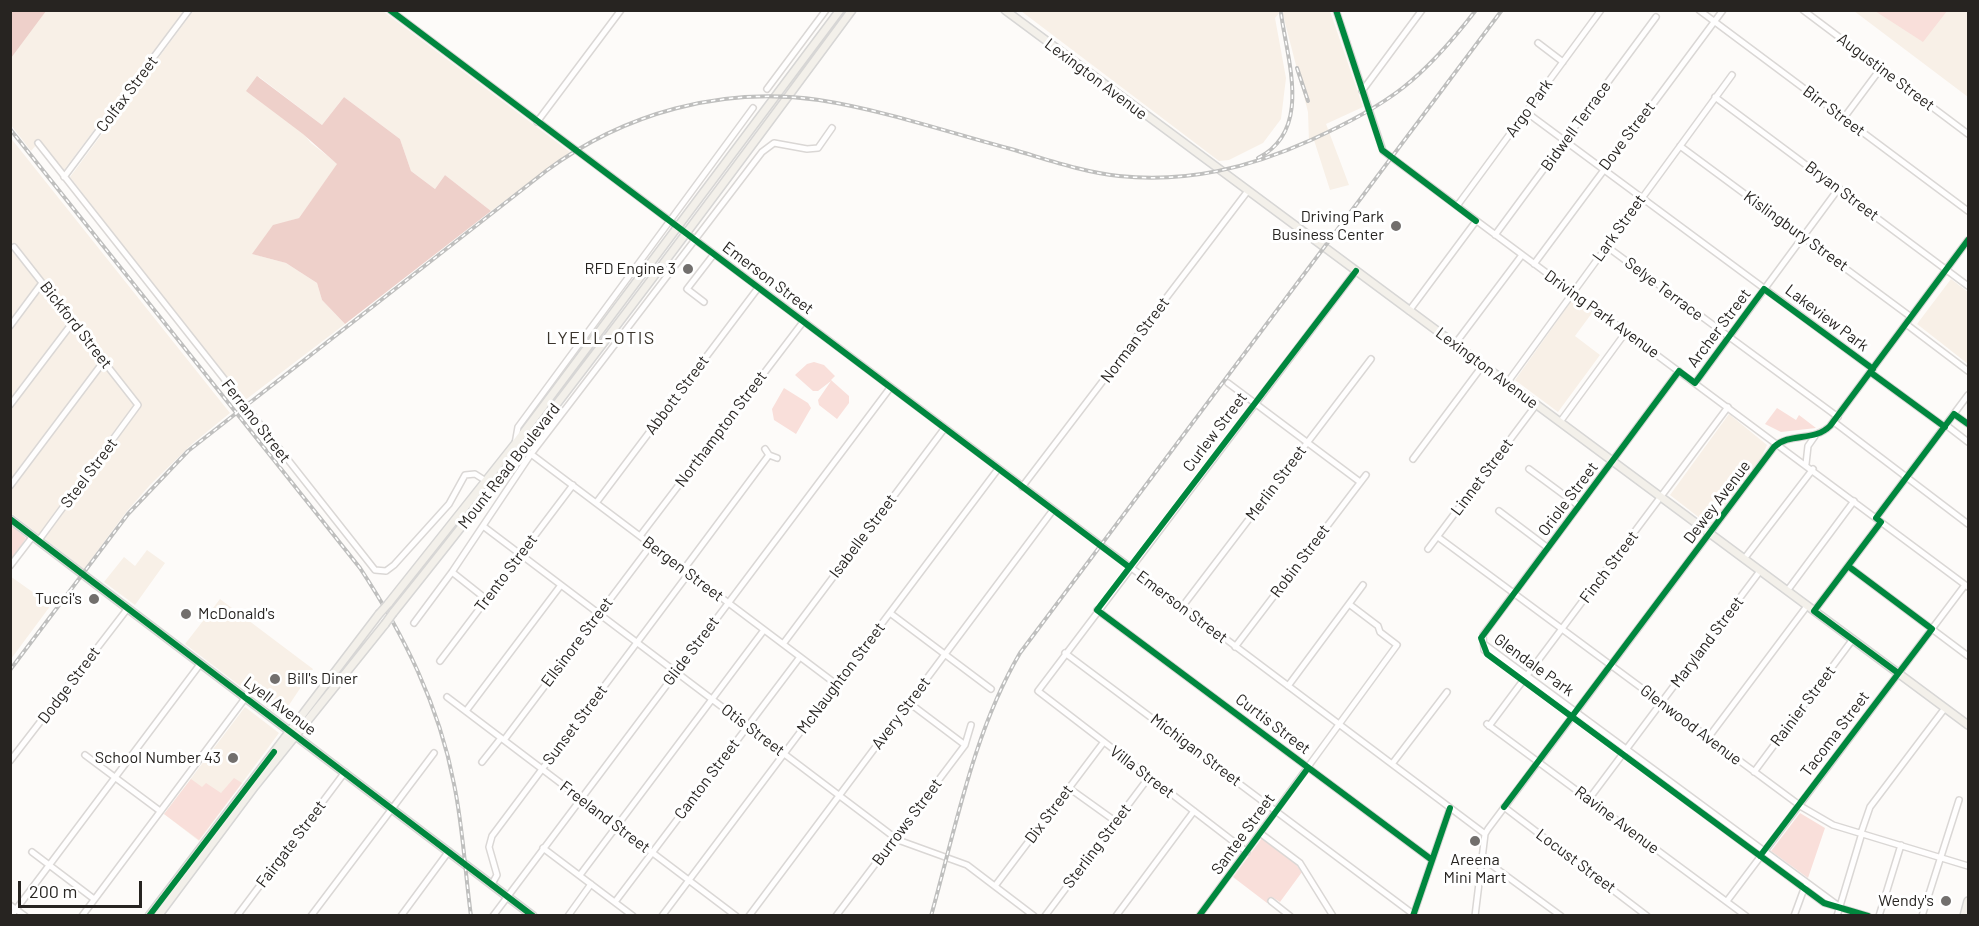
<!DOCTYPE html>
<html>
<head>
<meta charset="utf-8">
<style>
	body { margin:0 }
	#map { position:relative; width:1979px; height:926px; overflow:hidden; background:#fdfbf9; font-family:Barlow,sans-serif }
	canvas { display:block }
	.frame { position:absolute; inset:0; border:12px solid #272421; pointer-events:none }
	.scale { position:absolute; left:18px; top:881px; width:124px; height:27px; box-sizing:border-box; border:3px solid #272421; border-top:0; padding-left:8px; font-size:18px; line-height:21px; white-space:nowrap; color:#272421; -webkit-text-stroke:4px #fff; paint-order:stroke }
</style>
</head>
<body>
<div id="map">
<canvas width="1979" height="926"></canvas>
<div class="frame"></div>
<div class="scale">200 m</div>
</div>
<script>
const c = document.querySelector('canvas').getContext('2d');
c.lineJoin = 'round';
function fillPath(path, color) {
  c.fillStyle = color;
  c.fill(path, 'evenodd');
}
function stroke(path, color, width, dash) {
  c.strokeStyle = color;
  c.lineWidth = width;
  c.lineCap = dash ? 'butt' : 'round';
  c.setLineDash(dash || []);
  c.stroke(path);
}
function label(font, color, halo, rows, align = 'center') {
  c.font = font + ' Barlow,sans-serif';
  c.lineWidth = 6;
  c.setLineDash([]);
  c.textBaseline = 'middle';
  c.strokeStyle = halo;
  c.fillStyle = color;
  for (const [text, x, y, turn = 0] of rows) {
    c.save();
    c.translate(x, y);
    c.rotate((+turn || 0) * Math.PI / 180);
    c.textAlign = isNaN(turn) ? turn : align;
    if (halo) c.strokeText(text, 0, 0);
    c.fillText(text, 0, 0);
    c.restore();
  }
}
const built = new Path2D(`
	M194 10 383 11 570 152 491 211 445 175 435 189 411 171 400 139 344 97 322 125 258 76 311 143 338 164 299 218 273 226 253 254 286 263 317 283 322 300 345 324 244 401 70 177Z
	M11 11H184L64 170 38 143 31 151 11 125Z
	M1021 11H1281L1275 18 1286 78 1281 119 1263 143 1229 160 1219 161Z
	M1282 11H1330L1363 107 1326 124 1349 185 1330 190 1314 140 1309 142 1308 112Z
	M1854 11H1968V97Z
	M10 137 230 413 192 444 150 485 127 511 84 569 11 513Z
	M1951 279 1968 292V364L1917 324Z
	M1573 299 1592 313 1575 336 1600 355 1558 412 1515 380Z
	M1729 414 1767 445 1761 458 1710 526 1670 495Z
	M147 550 165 563 135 605 104 582 124 557 135 566Z
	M10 576 51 605 11 659H10Z
	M220 599 313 669 283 714H277L185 644Z
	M245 707 279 733 199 841 164 814Z`);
const green = new Path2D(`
	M1875 11H1947L1923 42Z
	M814 362 824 365 835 376 831 380 849 396V403L837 419 819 405 818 400 831 381 818 391H813L795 375 807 364Z
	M784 388 808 403 811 408 796 434 774 420 772 409Z
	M1777 408 1796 420 1799 415 1816 428 1781 432 1765 424Z
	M11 525 26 538 11 562Z
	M234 778 242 783 199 840 164 814 191 779 202 787 206 783 221 793Z
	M1800 813 1825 828 1808 878 1771 851Z
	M1262 838 1295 863 1302 872 1280 902 1272 897 1267 903 1233 877Z`);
const forest = new Path2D(`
	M11 10 46 11 11 58 10 11Z
	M257 76 322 125 344 97 400 139 411 171 435 189 445 175 491 211 345 324 322 300 317 283 286 263 252 254 273 225 299 218 337 164 303 134 246 91Z`);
const minor = new Path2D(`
	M390 10 1485 834
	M1336 10 1383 151 1968 587
	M1699 10 1968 211
	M1803 10 1968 134
	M1538 43 1563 62
	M767 89 826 10
	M1362 91 1422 10
	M1715 97 1968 286
	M1526 112 1873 369
	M1843 119 1881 68
	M537 122 621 10
	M38 143 375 570 386 571 394 565 449 504 465 475 475 474 486 481
	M1680 146 1911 317
	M64 177 189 10
	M1457 206 1601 10
	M1495 235 1656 17
	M1606 246 1838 417
	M14 247 138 405 39 540
	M1534 264 1723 10
	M704 302 687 289 714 254
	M1409 311 1476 221
	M1906 324 1968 371
	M10 326 42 283
	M1455 344 1522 255
	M1679 371 1483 635 1484 650 1824 903 1868 916
	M1870 372 1945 427
	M1228 383 1360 482
	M1507 383 1732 75
	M1695 383 1839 188
	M10 405 73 322
	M1954 414 1968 424
	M1560 422 1626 332
	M1834 422 1968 524
	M1946 425 1968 442
	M515 444 518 427 753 108
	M765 449 769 455 777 458
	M531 454 836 684
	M1413 459 1483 365
	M1806 464 1808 446 1815 436
	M1529 469 1579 506
	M10 486 104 361
	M1022 487 1247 192
	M596 503 758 288
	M1499 511 1548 548
	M1876 518 1968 395
	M483 526 898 840 967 865 1034 916
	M640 536 803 322
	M1438 537 1802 807 1833 825 1968 866
	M1428 549 1536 405
	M1744 559 1813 469
	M10 566 33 536
	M1848 566 1968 656
	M684 569 769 455
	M452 572 486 599
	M1787 591 1854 501
	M1182 607 1371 359
	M1097 610 1432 860
	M1814 611 1881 522
	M890 613 991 689
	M414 623 452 572 531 454 762 152 774 143 807 149 818 148 832 128
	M783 644 944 429
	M1484 644 1840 907
	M1235 647 1366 475
	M1065 653 1413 914
	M440 661 573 485
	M1288 686 1363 585
	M447 697 736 916
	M908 702 965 745
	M466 711 561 585
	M1487 724 1746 916
	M1489 726 1728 407
	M1708 738 1807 606
	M504 740 651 545
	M85 755 160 811
	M10 761 128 608
	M482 762 501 738
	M1392 764 1447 692
	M1754 772 1853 639
	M1069 788 1115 821
	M1589 799 1760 571
	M1504 807 1647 916
	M1260 833 1300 863 1333 916
	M1861 833 1870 807 1945 708
	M543 848 633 916
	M32 852 94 899
	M1247 852 1038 691 1356 271
	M1482 858 1561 916
	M580 875 764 630
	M492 884 497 875 489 847 492 836 689 573
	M995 886 1103 743
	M1271 901 1290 916
	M1727 901 1965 585
	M615 902 800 657
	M10 905 25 916
	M11 916 201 663
	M82 916 246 697
	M237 916 345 772
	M311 916 434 753
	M401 916 449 851
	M493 916 890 388
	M568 916 591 884
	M662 916 998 469
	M749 916 1053 510
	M836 916 965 745 971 725
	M1045 916 1149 777
	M1116 916 1194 811
	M1199 916 1397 645 1380 632 1378 626 1349 604
	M1413 916 1450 808
	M1475 916 1485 834 1488 829 1774 447C1790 432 1814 442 1830 426L1968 240
	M1794 916 1805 886
	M1837 916 1862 833
	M1879 916 1901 845
	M1922 916 1959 800`);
const major = new Path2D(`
	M1005 10 1968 725
	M10 519 533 916
	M388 604 515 444 840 10
	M393 613C551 416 702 213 852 10
	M149 916 379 614
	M158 916 255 786 385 624
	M1964 916 1968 901`);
const rail = new Path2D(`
	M1297 68 1308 101
	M10 129 360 568C404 635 439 705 454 784 463 827 465 872 471 916
	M1258 158C1313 130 1287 60 1281 13
	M10 670 128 514 188 451 546 171C624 113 722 86 819 100 883 110 947 132 1011 149 1046 159 1082 172 1119 176 1187 183 1249 168 1311 140 1390 104 1422 80 1476 10
	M931 916C956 827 973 733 1020 653L1502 10`);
const majorBridge = new Path2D(`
	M379 614 388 604
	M385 624 393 613`);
const cycleway = new Path2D(`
	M390 10 1129 567
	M1336 10 1382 150 1476 221
	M1356 271 1097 610 1432 860
	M1870 372 1945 427
	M10 519 533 916
	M1898 673 1814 611 1881 522 1876 518 1954 414 1968 424
	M1504 807 1774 447C1790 432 1814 442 1830 426L1968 240
	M1760 856 1932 629 1848 566
	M149 916 274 752
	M1199 916 1308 768
	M1413 916 1450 808
	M1868 916 1824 903 1487 654 1481 638 1679 371 1695 383 1764 289 1873 369`);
const markers = [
	[1396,226,6,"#726f6d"],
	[688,269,6,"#726f6d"],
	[94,599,6,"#726f6d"],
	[186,614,6,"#726f6d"],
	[275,679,6,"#726f6d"],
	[233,758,6,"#726f6d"],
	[1475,841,6,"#726f6d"],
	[1946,901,6,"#726f6d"]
];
const streetNames = [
	["Augustine Street",1886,72,37],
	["Lexington Avenue",1096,79,37],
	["Colfax Street",127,94,-53],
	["Argo Park",1529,108,-54],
	["Birr Street",1834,111,37],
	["Bidwell Terrace",1576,126,-54],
	["Dove Street",1627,136,-53],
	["Bryan Street",1842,191,37],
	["Lark Street",1619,228,-54],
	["Kislingbury Street",1796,231,36],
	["Emerson Street",768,278,37],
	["Selye Terrace",1664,289,37],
	["Driving Park Avenue",1602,314,36],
	["Lakeview Park",1827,318,37],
	["Bickford Street",76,325,52],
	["Archer Street",1719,328,-53],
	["Norman Street",1135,340,-53],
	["Lexington Avenue",1487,368,37],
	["Abbott Street",677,395,-53],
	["Ferrano Street",256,421,52],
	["Northampton Street",721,429,-53],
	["Curlew Street",1215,432,-53],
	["Mount Read Boulevard",509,466,-52],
	["Steel Street",89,473,-53],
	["Linnet Street",1482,477,-53],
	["Merlin Street",1276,483,-53],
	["Oriole Street",1568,499,-53],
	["Dewey Avenue",1717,502,-53],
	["Isabelle Street",863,536,-53],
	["Robin Street",1300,561,-53],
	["Finch Street",1609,567,-53],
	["Bergen Street",683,569,37],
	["Trento Street",506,573,-53],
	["Emerson Street",1182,607,37],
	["Ellsinore Street",577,642,-53],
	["Maryland Street",1707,642,-53],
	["Glide Street",691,651,-53],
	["Glendale Park",1534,665,36],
	["McNaughton Street",841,678,-53],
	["Dodge Street",69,685,-53],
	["Lyell Avenue",280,706,37],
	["Rainier Street",1803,706,-53],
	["Avery Street",901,713,-53],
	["Curtis Street",1273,724,37],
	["Sunset Street",575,725,-53],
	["Glenwood Avenue",1691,725,37],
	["Otis Street",753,730,37],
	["Tacoma Street",1835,734,-53],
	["Michigan Street",1196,750,37],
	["Villa Street",1142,772,37],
	["Canton Street",707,779,-53],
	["Dix Street",1049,814,-53],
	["Freeland Street",605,817,37],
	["Ravine Avenue",1617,820,37],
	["Burrows Street",907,822,-53],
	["Santee Street",1243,834,-54],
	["Fairgate Street",291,844,-53],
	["Sterling Street",1097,846,-53],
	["Locust Street",1576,861,37]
];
const poiNames = [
	["Driving Park",1384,217],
	["Business Center",1384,235],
	["RFD Engine 3",676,269],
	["Tucci's",82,599],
	["McDonald's",198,614,"left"],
	["Bill's Diner",287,679,"left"],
	["School Number 43",221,758],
	["Areena",1475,860,"center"],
	["Mini Mart",1475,878,"center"],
	["Wendy's",1934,901]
];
const neighbourhoodNames = [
	["LYELL-OTIS",601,338]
];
fillPath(built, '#f8f0e7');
fillPath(green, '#f9dfda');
fillPath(forest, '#eed0ca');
stroke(minor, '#dad7d5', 8);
stroke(major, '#d7d6d5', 10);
stroke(minor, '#fffefe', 5);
stroke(major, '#f3f0ea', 7);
stroke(rail, '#bfbfbe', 4);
stroke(rail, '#fff', 1.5, [4.5]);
stroke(majorBridge, '#d7d6d5', 10, []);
stroke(majorBridge, '#f3f0ea', 7);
stroke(cycleway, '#00873e', 6);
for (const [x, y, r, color] of markers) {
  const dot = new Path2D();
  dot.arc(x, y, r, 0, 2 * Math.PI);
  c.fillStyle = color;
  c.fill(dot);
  stroke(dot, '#fff', 2);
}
label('16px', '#272421', '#fff', streetNames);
label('16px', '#272421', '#fff', poiNames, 'right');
c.letterSpacing = '1.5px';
label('18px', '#3b352d', '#fff', neighbourhoodNames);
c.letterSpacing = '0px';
</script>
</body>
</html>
